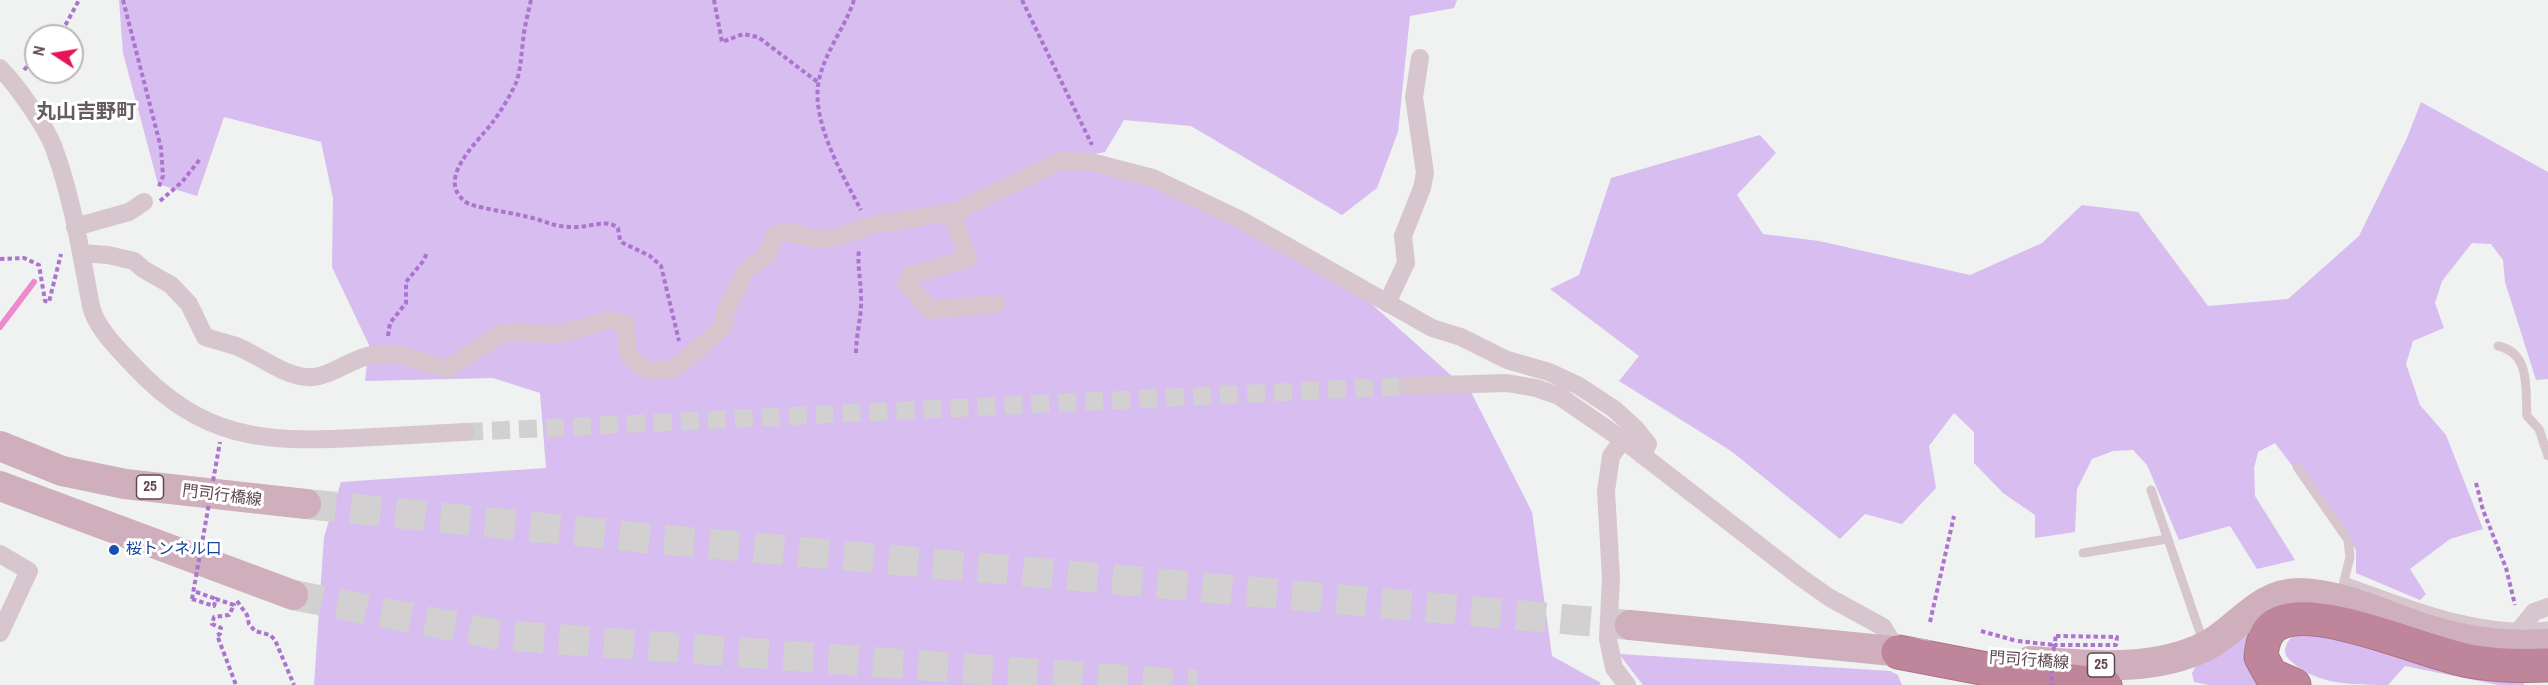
<!DOCTYPE html>
<html>
<head>
<meta charset="utf-8">
<style>
	body { margin:0 }
	#map { position:relative; width:2548px; height:685px; overflow:hidden; background:#eff2f0; font-family:"Archivo Narrow",sans-serif }
	canvas { display:block }
	.north { position:absolute; left:24px; top:24px; width:60px; height:60px; box-sizing:border-box; background:#fff; border:2px solid #beb5b9; border-radius:50%; rotate:282deg; font-size:16px; font-weight:700; line-height:24px; text-align:center; color:#5d4750 }
	.north::after { content:''; display:block; margin:auto; width:21px; height:27px; background:#e61558; clip-path:polygon(50% 0,100% 100%,50% 72%,0 100%) }
</style>
</head>
<body>
<div id="map">
<canvas width="2548" height="685"></canvas>
<div class="north">N</div>
</div>
<script>
const c = document.querySelector('canvas').getContext('2d');
c.lineJoin = 'round';
function fillPath(path, color) {
  c.fillStyle = color;
  c.fill(path, 'evenodd');
}
function stroke(path, color, width, dash) {
  c.strokeStyle = color;
  c.lineWidth = width;
  c.lineCap = dash ? 'butt' : 'round';
  c.setLineDash(dash || []);
  c.stroke(path);
}
function label(font, color, halo, rows, align = 'center') {
  c.font = font + ' "Archivo Narrow","Noto Sans JP",sans-serif';
  c.lineWidth = 6;
  c.setLineDash([]);
  c.textBaseline = 'middle';
  c.strokeStyle = halo;
  c.fillStyle = color;
  for (const [text, x, y, turn = 0] of rows) {
    c.save();
    c.translate(x, y);
    c.rotate((+turn || 0) * Math.PI / 180);
    c.textAlign = isNaN(turn) ? turn : align;
    if (halo) c.strokeText(text, 0, 0);
    c.fillText(text, 0, 0);
    c.restore();
  }
}
const green = new Path2D(`
	M119 0H1457L1454 8 1410 16 1398 132 1377 188 1342 215 1191 126 1124 120 1105 152 1081 157 1172 179 1337 273 1472 394 1532 512 1552 656 1601 683 1599 685H314L324 537 341 482 546 468 540 393 493 378 365 381 369 345 332 267 333 198 321 142 224 117 197 196 158 184 123 53Z
	M2421 102 2548 172V379L2536 380 2505 282 2503 260 2491 244 2472 243 2442 281 2435 303 2444 328 2413 341 2406 364 2420 405 2446 435 2483 529 2450 539 2410 569 2426 594 2420 600 2356 573V550L2275 443 2258 452 2254 468 2255 496 2295 560 2257 569 2230 526 2179 540 2147 465 2133 450 2113 451 2092 459 2077 489 2075 532 2035 538V515L2003 493 1974 463V432L1954 413 1929 446 1936 488 1902 524 1865 514 1840 539 1731 451 1619 381 1639 356 1550 289 1579 275 1611 178 1760 135 1776 153 1737 195 1763 234 1819 241 1970 275 2042 243 2082 205 2138 212 2208 306 2288 299 2359 236 2407 138Z
	M2255 625 2264 685H2209L2194 682 2192 673 2196 666Z
	M2306 629 2523 679 2524 685H2499L2405 666 2388 685C2356 685 2316 685 2292 662 2287 658 2283 653 2286 646 2289 637 2297 632 2306 629Z
	M1619 654 1890 671 1898 675 1902 685H1643Z`);
const stream = new Path2D(`
	M0 327 34 282`);
const minorTunnel = new Path2D(`
	M465 432 1407 386`);
const primaryTunnel = new Path2D(`
	M306 504 645 538 1630 625
	M293 595 499 635 1197 685`);
const path = new Path2D(`
	M123 0 161 148 163 176 158 189
	M531 0C528 14 524 28 523 41 521 56 521 69 516 83 510 96 501 111 492 123 477 143 432 182 469 204 488 210 509 212 528 217 547 221 552 227 573 227 588 228 606 218 618 228L620 240 623 243 650 256 661 266 679 341
	M714 0 722 42 743 34 758 37 819 83
	M854 0C845 28 825 51 819 80 810 120 843 176 861 210
	M1022 0 1092 145
	M55 36 66 24 79 0
	M24 70 36 57
	M160 201 182 182 201 158
	M0 259 24 258 39 265 45 301 49 302 61 254
	M388 336 390 323 406 303V282L424 260 427 252
	M856 353C856 334 862 316 861 297 861 280 857 266 859 250
	M2476 483 2483 510 2506 568 2515 605
	M196 592 216 599
	M192 599 214 606 216 599 234 605 229 615 214 617 212 624 221 628 220 634 217 635 236 685
	M237 601 247 615 249 624 255 631 270 635 275 640 294 685
	M1930 622 1954 516
	M1981 631 2017 641
	M2056 636 2117 637 2116 645H2054Z`);
const service = new Path2D(`
	M2498 346C2532 353 2525 392 2527 416L2539 429 2548 456
	M2297 467 2348 540 2350 557 2344 581
	M2151 490 2204 644
	M2083 553 2167 539
	M2341 594 2344 581C2409 604 2478 634 2548 626`);
const minor = new Path2D(`
	M0 68C16 84 48 129 55 151 73 201 81 254 91 306 96 328 118 349 133 365 201 438 261 443 356 438 392 436 429 434 465 432
	M951 212 968 259 910 275 906 282 930 310 997 304
	M75 227 129 212 144 202
	M82 253 108 255 134 261 143 269 171 285 189 304 205 337C215 340 226 343 236 346 259 355 283 376 308 377 327 379 352 358 372 355 405 349 420 365 448 368L504 332 559 334 610 320 626 324 628 353 634 361 646 369 658 371 675 368 719 331 724 324 726 309 746 271 769 253 775 236 780 232H789L814 239 829 238 841 236 868 226 957 211 1060 161 1091 162 1153 178 1241 220 1432 328 1461 337 1507 360 1549 372 1579 386 1614 409 1636 429 1648 444 1642 455
	M1387 303 1406 263 1403 236 1422 188 1425 173 1414 97 1420 58
	M1407 386 1507 383 1536 388 1559 396 1623 440 1800 577 1830 598 1883 627 1898 652
	M1623 440 1611 456 1606 491 1611 578 1608 639 1614 668 1627 685
	M0 554 29 571 0 633
	M2521 628 2534 612 2548 607`);
const primary = new Path2D(`
	M0 446 62 471 125 484 306 504
	M0 486 293 595
	M1630 625 1923 654
	M2030 661C2088 665 2152 673 2206 646 2239 629 2258 593 2299 593 2343 594 2385 616 2426 629 2466 642 2507 647 2548 644`);
const motorway = new Path2D(`
	M1898 652 2002 672 2105 685
	M2294 685 2271 675 2261 657C2262 644 2265 629 2279 623 2320 604 2425 653 2470 661 2496 666 2522 666 2548 665`);
const pathBridge = new Path2D(`
	M192 599 220 442
	M2018 641 2054 645 2051 685`);
const markers = [
	[114,550,6,"#1a4fb4"]
];
const shields = [
	[150,487,27],
	[2101,665,27]
];
const shieldNames = [
	["25",150,487],
	["25",2101,665]
];
const streetNames = [
	["門司行橋線",222,496,7],
	["門司行橋線",2029,661,4]
];
const transitNames = [
	["桜トンネル口",126,550]
];
const quarterNames = [
	["丸山吉野町",86,113]
];
fillPath(green, '#d7bdf0');
stroke(stream, '#ee89cd', 6);
stroke(minorTunnel, '#d2d0d0', 18, [18, 9]);
stroke(primaryTunnel, '#d2d0d0', 30, [30, 15]);
stroke(motorway, '#ab7186', 35);
stroke(path, '#ad74cf', 4, [4.5, 3]);
stroke(service, '#d7c6cd', 9);
stroke(minor, '#d7c6cd', 18);
stroke(primary, '#cfafbb', 30);
stroke(motorway, '#bf869b', 33);
stroke(pathBridge, '#ad74cf', 4, [4.5, 3]);
for (const [x, y, r, color] of markers) {
  const dot = new Path2D();
  dot.arc(x, y, r, 0, 2 * Math.PI);
  c.fillStyle = color;
  c.fill(dot);
  stroke(dot, '#fff', 2);
}
for (const [x, y, w] of shields) {
  const box = new Path2D();
  box.roundRect(x - w / 2, y - 12, w, 24, 4.5);
  c.fillStyle = '#fff';
  c.fill(box);
  stroke(box, '#5d4750', 1.5);
}
label('bold 15px', '#5d4750', null, shieldNames);
label('16px', '#5d4750', '#fff', streetNames);
label('16px', '#164399', '#fff', transitNames, 'left');
label('bold 20px', '#655c5f', '#fff', quarterNames);
</script>
</body>
</html>
